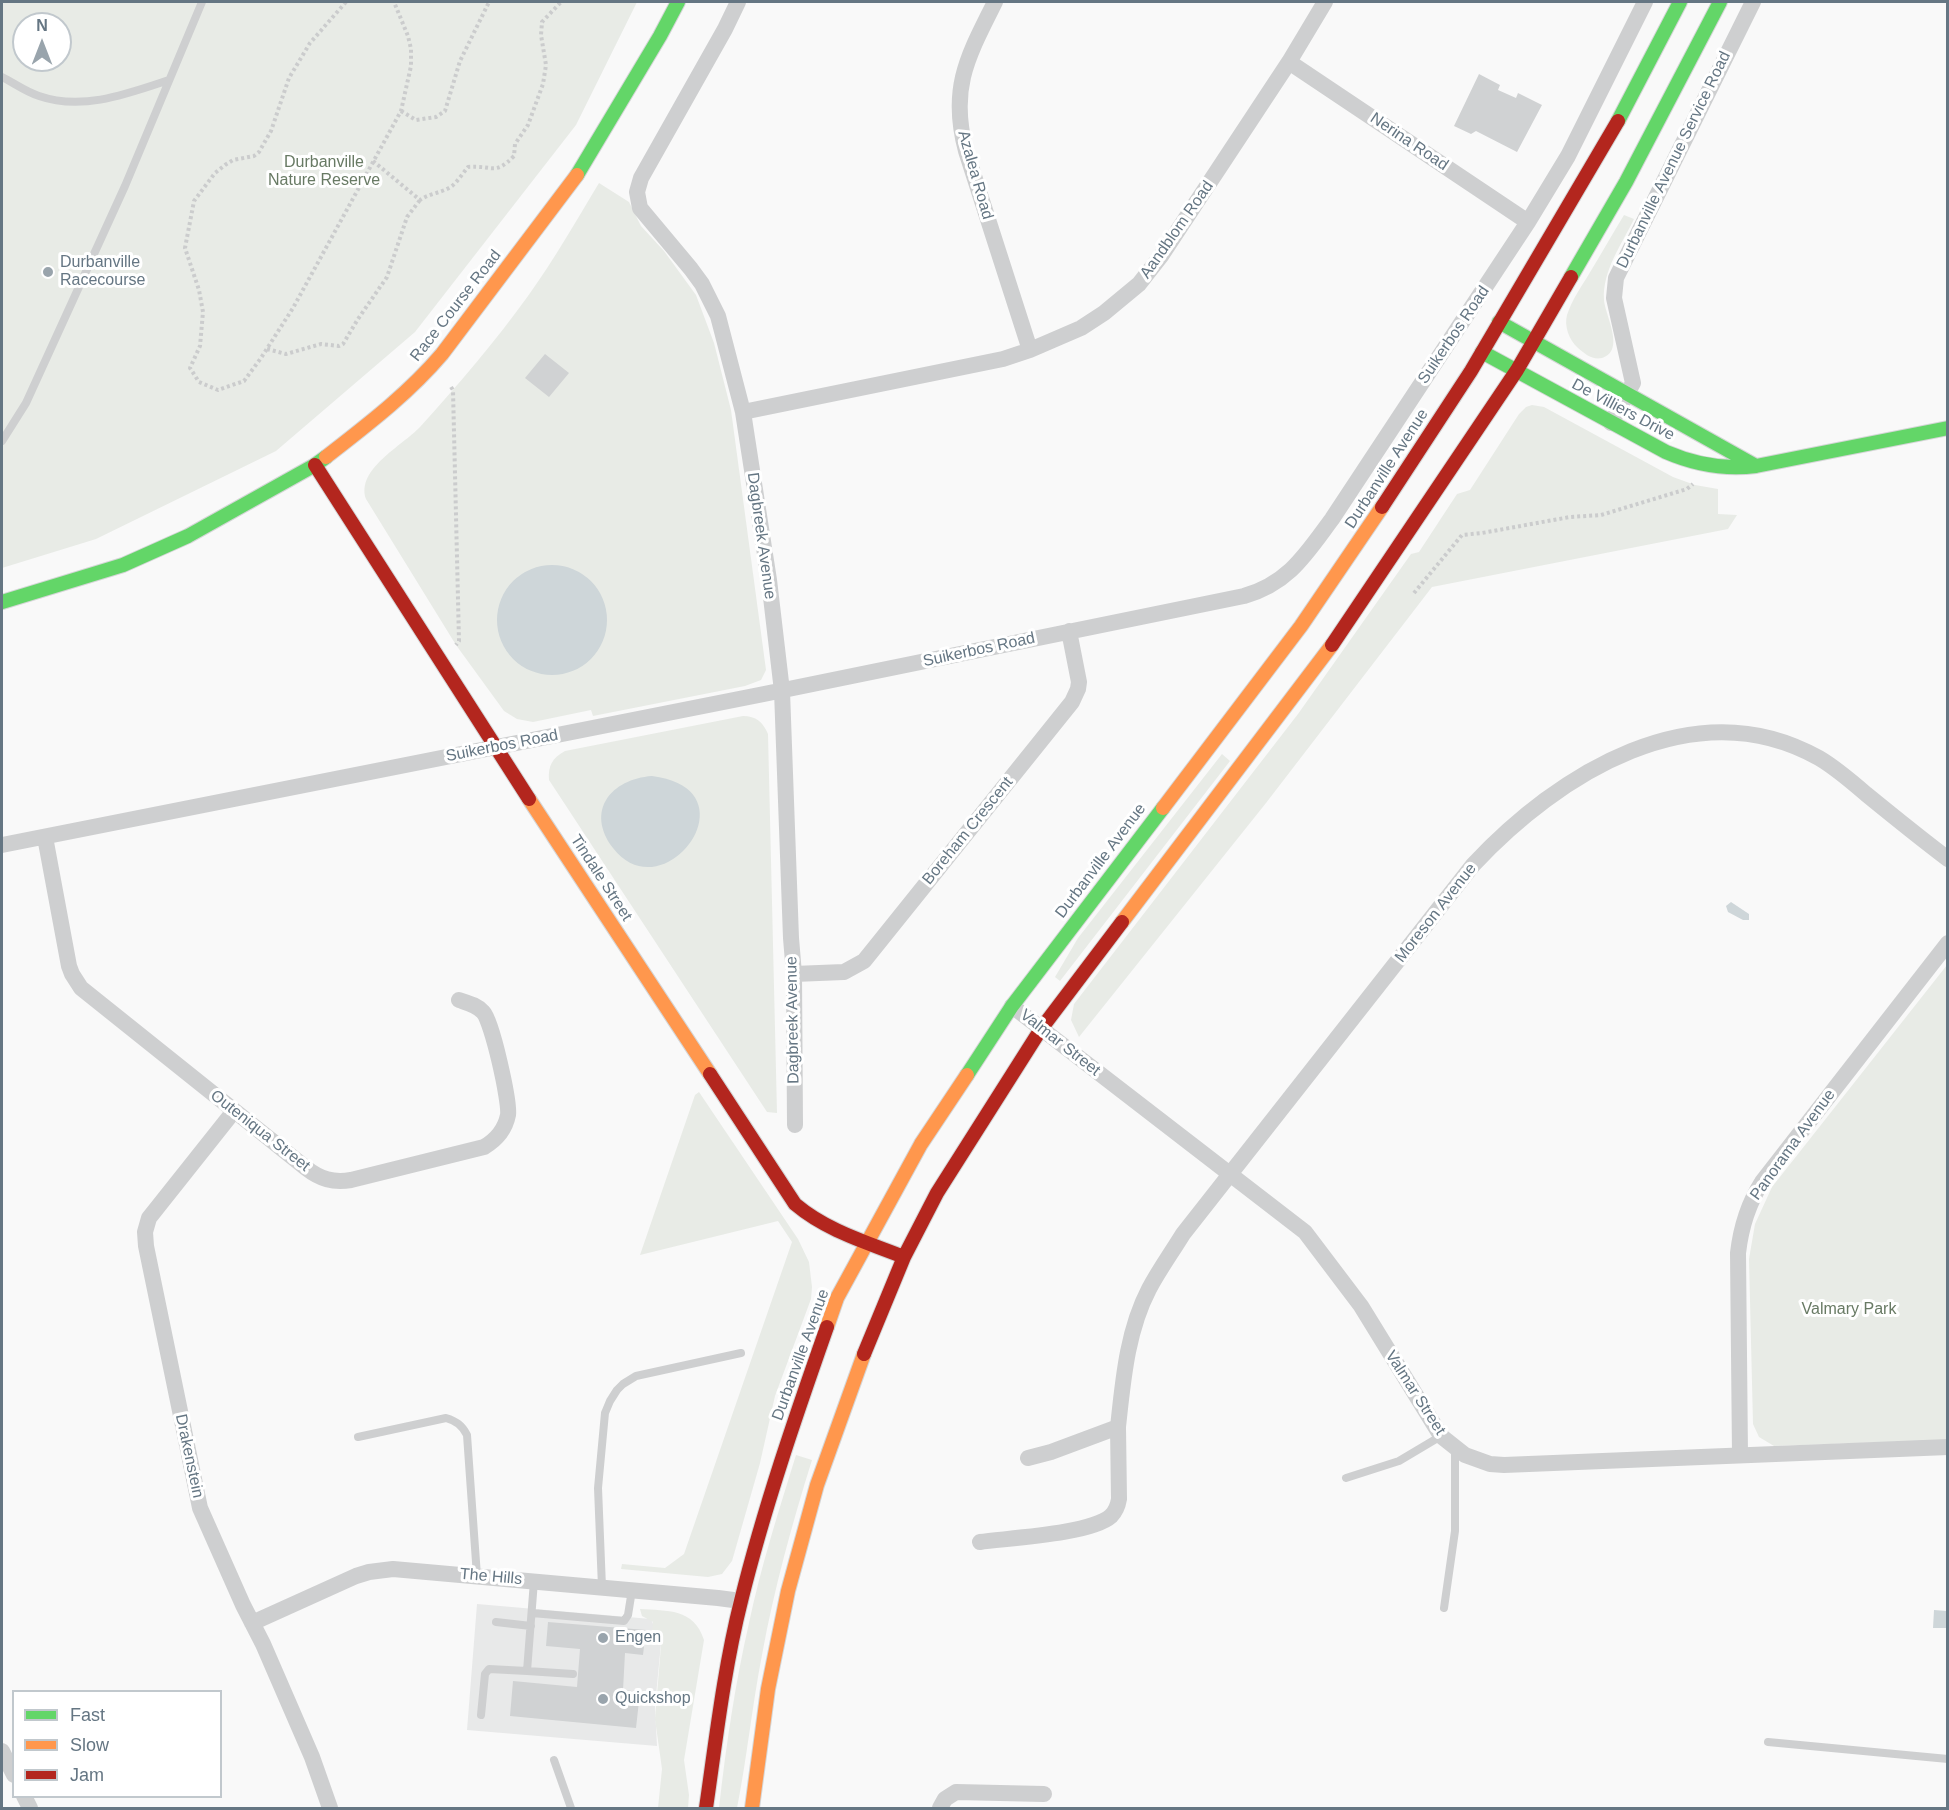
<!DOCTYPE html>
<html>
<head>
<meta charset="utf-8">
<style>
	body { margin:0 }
	#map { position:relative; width:1949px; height:1810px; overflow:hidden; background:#f9f9f9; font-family:Arial,sans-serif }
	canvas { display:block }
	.frame { position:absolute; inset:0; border:3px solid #657683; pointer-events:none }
	.legend { position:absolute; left:12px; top:1690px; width:210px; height:108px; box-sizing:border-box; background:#fff; border:2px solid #c1c8cd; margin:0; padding:8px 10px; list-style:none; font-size:18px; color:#657683 }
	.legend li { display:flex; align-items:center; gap:12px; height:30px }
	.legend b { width:30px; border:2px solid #c1c8cd }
	.north { position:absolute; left:12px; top:12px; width:60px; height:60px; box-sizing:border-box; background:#fff; border:2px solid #c1c8cd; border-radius:50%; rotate:0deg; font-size:16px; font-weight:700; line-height:24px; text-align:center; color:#657683 }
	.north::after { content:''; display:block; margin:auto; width:21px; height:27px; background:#99a4ac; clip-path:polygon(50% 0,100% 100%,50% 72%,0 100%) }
</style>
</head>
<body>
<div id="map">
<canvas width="1949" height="1810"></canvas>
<div class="frame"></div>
<ul class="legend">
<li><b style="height:8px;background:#63d668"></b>Fast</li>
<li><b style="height:8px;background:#ff974d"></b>Slow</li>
<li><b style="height:8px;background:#b3261e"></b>Jam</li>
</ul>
<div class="north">N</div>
</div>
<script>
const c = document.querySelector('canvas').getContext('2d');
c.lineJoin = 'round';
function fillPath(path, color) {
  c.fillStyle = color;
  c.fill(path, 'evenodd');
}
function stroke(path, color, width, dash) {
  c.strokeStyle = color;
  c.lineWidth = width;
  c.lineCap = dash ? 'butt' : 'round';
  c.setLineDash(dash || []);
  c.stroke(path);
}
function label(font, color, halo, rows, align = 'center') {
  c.font = font + ' Arial,sans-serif';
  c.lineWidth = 6;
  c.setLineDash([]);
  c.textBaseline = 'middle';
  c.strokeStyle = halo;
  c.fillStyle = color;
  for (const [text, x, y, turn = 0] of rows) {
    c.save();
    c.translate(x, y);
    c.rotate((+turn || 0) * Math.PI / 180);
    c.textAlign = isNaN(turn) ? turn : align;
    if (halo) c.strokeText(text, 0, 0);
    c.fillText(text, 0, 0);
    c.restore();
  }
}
const built = new Path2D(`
	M477 1604 651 1619 654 1626 662 1633 655 1706 657 1746 467 1730Z`);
const green = new Path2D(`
	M2 2H637L576 125 415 332 276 451 96 539 2 568ZM24 24H60V60H24Z
	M599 183 629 202 641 226 664 251 696 295 714 343 731 410 766 670 761 680 745 686 593 716 591 710 533 722 517 719 504 711 456 645 366 499C356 469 402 446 420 427 458 385 495 342 528 296 554 260 576 221 599 183Z
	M1624 215 1634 219C1622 244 1602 271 1604 300 1605 315 1626 351 1602 358 1592 360 1585 354 1578 348 1569 340 1564 326 1567 315 1572 300 1581 287 1589 274 1601 254 1612 235 1624 215Z
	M1532 405 1544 407 1673 477 1695 485 1718 489V514L1737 515 1728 529 1432 587 1266 803 1079 1037 1071 1020 1074 1004 1298 714 1411 554 1419 552 1457 494 1470 490 1519 414 1526 407Z
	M743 716C756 716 763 722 768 734L777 1113 767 1112 549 780C548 766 552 758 565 751Z
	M1222 754 1230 761 1060 981 1055 977 1078 938Z
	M1947 965V1440L1774 1446 1759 1437 1753 1424 1749 1259 1755 1224 1772 1187Z
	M699 1092 798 1239 809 1262 812 1287 811 1299 775 1396 760 1463 732 1561 722 1574 708 1577 621 1569 622 1564 665 1568 684 1554 792 1242 778 1221 640 1255 695 1095Z
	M796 1455 812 1460C792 1524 774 1589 762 1655 752 1706 747 1758 737 1808H719C726 1746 735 1684 749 1623 761 1566 779 1510 796 1455Z
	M640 1609C667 1611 694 1608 704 1640L684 1760 689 1795 688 1808H658L662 1769 655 1719 662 1633 652 1632 653 1622 642 1616Z`);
const water = new Path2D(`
	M497 620a55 55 0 1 1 110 0a55 55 0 1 1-110 0Z
	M652 776C757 789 664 914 613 848 585 811 611 779 652 776Z
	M1731 902 1749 914V920H1743L1728 912 1726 906Z
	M1934 1610 1947 1611V1628H1933Z`);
const building = new Path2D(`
	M1479 74 1500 85 1498 90 1516 98 1518 93 1542 105 1517 152 1476 131 1471 134 1454 126Z
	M545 354 569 373 549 397 525 378Z
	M548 1622 646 1630 643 1655 625 1653 623 1690 640 1692 636 1728 510 1716 513 1681 577 1687 580 1649 546 1646Z`);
const path = new Path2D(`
	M346 2 310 43 289 78 271 131 259 152 254 156 233 160 225 165 215 173 194 201 185 248 199 290 203 312 200 346 190 368 199 382 218 390 244 381 261 358 293 308 401 111 411 66V49L408 36 394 2
	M401 111 416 120 436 117 445 111 460 61 489 2
	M373 161 420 200C430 193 442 193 452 186 458 181 463 173 468 167 494 165 494 176 514 156L515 144 528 125 543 84 546 65 541 35 542 22 561 2
	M267 349 286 354 321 344 339 346 343 344 358 319 387 277 407 217 420 200
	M451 387 453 390 459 641 456 645
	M1414 593 1462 535 1482 533 1570 517 1601 515 1687 489 1693 484`);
const lane = new Path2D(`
	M2 77C14 83 26 92 39 96 82 111 127 94 169 80
	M2 441 26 403 125 186 202 2
	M358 1437 446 1418C456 1421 462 1425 467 1435L477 1576
	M1346 1478 1399 1461 1441 1436
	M534 1581 527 1671 573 1674
	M602 1587 598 1488 605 1413 610 1401 617 1390 623 1384 636 1376 741 1353
	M1444 1608 1455 1531V1449
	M532 1613 624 1621 628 1615 632 1590
	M496 1622 531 1626
	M481 1715 485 1674 489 1669 527 1671
	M1768 1742 1948 1759
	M554 1760 571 1808`);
const street = new Path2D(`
	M738 2 725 29 641 178 637 192 640 208 691 269 702 284 718 316 743 412 769 580 782 691 791 938 794 974 795 1125
	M995 2C968 56 949 88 966 151L1030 350
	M1289 62 1528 222
	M743 412 1003 359 1030 350 1081 328 1104 313 1139 284 1161 256 1289 62 1325 2
	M1611 423 1633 383 1614 298 1616 278 1753 2
	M45 837 69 966 72 974 81 988 306 1168C320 1179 333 1183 351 1180L484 1147C496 1140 505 1130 508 1115 510 1102 492 1021 483 1012 477 1005 468 1003 459 1000
	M2 845 764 694 1244 596C1289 583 1306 554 1332 519L1528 222 1568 156 1645 2
	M794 974 844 972 864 961 1072 702 1078 689 1079 682 1069 631
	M1012 1006 1305 1232 1361 1306 1441 1436 1465 1455 1490 1464 1504 1465 1948 1447
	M234 1111 149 1218 145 1232 146 1246 200 1508 243 1605 263 1644 312 1757 330 1808
	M1740 1455 1738 1253C1741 1227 1748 1204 1762 1182L1948 943
	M1028 1458 1051 1452 1118 1427C1123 1381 1127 1331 1149 1289 1159 1270 1172 1252 1183 1234L1473 865C1558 774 1694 688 1819 758 1836 768 1851 781 1866 794 1893 816 1920 838 1948 859
	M980 1542C1009 1538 1091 1534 1111 1516 1116 1511 1118 1505 1119 1499L1118 1427
	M252 1623 356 1576 369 1572 393 1569 718 1598 741 1601
	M2 1751 14 1775
	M24 1796 30 1808
	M940 1808 945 1799 956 1792 1044 1794`);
const fast = new Path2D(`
	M1618 121 1680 2
	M577 175 660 36 678 2
	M1571 277 1626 182 1720 2
	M1499 322 1756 466
	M1482 352 1666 452C1696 465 1724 470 1756 466L1948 428
	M2 602 123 565 188 536 315 465 326 457
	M967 1075 1012 1006 1163 808`);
const slow = new Path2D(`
	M326 457C367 425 408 394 442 354L577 175
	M529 799 710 1074
	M1163 808 1301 626 1382 507
	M1122 922 1332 645
	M827 1327 837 1298 921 1144 967 1075
	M752 1808 768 1689 788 1591 817 1485 864 1354`);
const jam = new Path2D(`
	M315 465 529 799
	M1382 507 1471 371 1618 121
	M1332 645 1517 370 1571 277
	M710 1074 795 1204C827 1231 866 1242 904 1257
	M864 1354 904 1257 937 1193 1041 1029 1122 922
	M706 1808C716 1739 724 1669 741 1601 764 1508 795 1418 827 1327`);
const markers = [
	[48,272,6,"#99a4ac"],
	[603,1638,6,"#99a4ac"],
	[603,1699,6,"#99a4ac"]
];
const streetNames = [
	["Nerina Road",1409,142,34],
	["Durbanville Avenue Service Road",1674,160,-64],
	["Azalea Road",975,175,74],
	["Aandblom Road",1177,230,-55],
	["Race Course Road",456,306,-52],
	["Suikerbos Road",1454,335,-56],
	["De Villiers Drive",1623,410,28],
	["Durbanville Avenue",1387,469,-57],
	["Dagbreek Avenue",761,536,82],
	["Suikerbos Road",979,650,-12],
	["Suikerbos Road",502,746,-11],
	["Boreham Crescent",968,831,-51],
	["Durbanville Avenue",1101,861,-53],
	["Tindale Street",601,878,57],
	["Moreson Avenue",1436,913,-52],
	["Dagbreek Avenue",793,1020,-91],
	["Valmar Street",1060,1043,38],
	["Outeniqua Street",260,1131,38],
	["Panorama Avenue",1793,1145,-54],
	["Durbanville Avenue",801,1355,-70],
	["Valmar Street",1415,1393,57],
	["Drakenstein",189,1456,78],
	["The Hills",491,1577,5]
];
const parkNames = [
	["Durbanville",324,163],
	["Nature Reserve",324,181],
	["Valmary Park",1849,1310]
];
const poiNames = [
	["Durbanville",60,263],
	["Racecourse",60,281],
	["Engen",615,1638],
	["Quickshop",615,1699]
];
fillPath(built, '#e8e9e9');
fillPath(green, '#e8ebe6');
fillPath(water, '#ced6d9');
fillPath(building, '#d0d2d3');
stroke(fast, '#d5d6d7', 16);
stroke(slow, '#d5d6d7', 16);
stroke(jam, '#d5d6d7', 16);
stroke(path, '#cbcccd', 4, [3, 3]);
stroke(lane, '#cecfd0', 8);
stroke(street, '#cecfd0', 16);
stroke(fast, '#63d668', 14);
stroke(slow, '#ff974d', 14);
stroke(jam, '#b3261e', 14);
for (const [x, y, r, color] of markers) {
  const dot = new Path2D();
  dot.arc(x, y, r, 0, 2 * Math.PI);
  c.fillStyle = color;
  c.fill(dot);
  stroke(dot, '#fff', 2);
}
label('16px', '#657683', '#fff', streetNames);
label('16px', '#687a64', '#fff', parkNames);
label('16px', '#657683', '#fff', poiNames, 'left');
</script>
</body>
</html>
